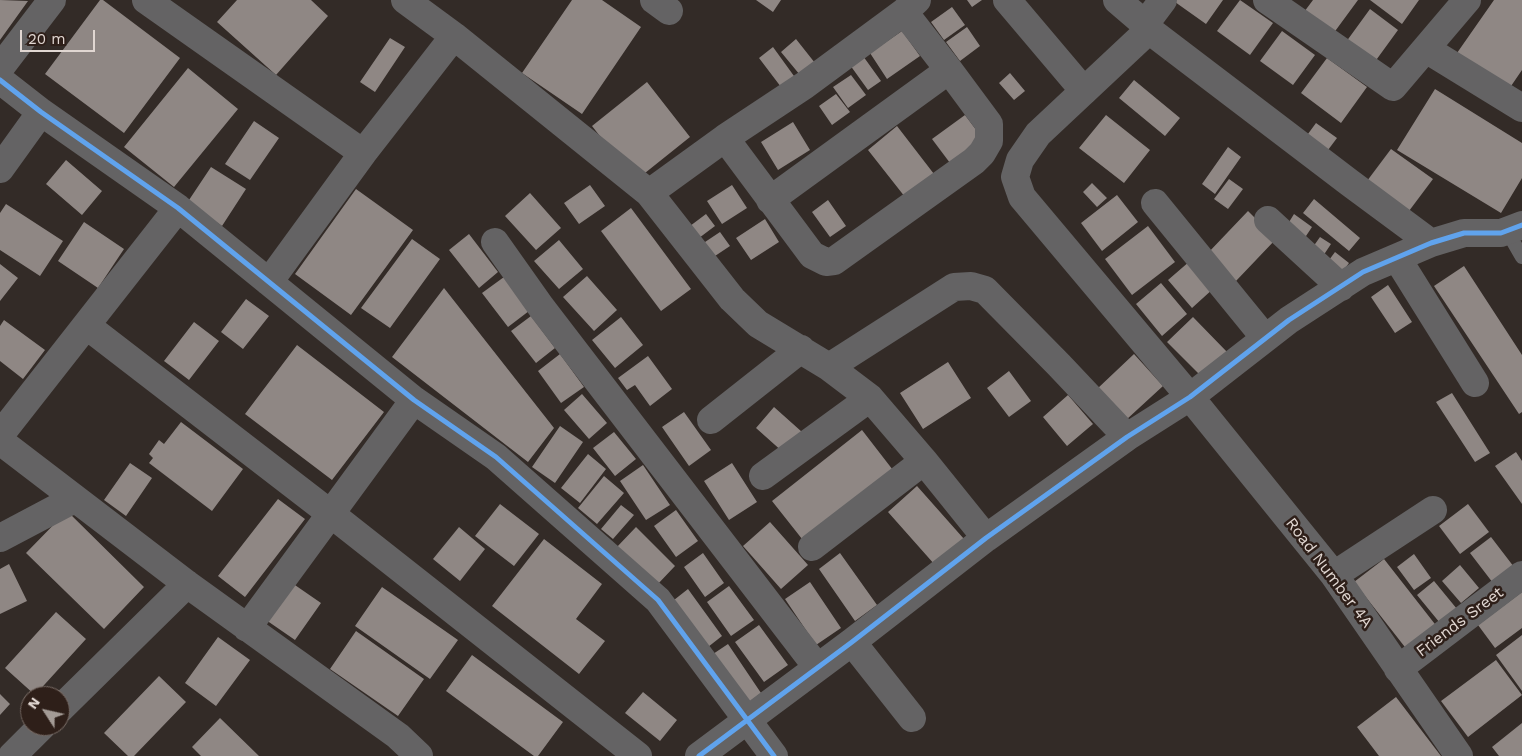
<!DOCTYPE html>
<html>
<head>
<meta charset="utf-8">
<style>
	body { margin:0 }
	#map { position:relative; width:1522px; height:756px; overflow:hidden; background:#332b27; font-family:"Work Sans",sans-serif }
	canvas { display:block }
	.north { position:absolute; left:20px; top:686px; width:50px; height:50px; box-sizing:border-box; background:#2e1f19; border:1px solid #766963; border-radius:50%; rotate:305deg; font-size:14px; font-weight:700; line-height:20px; text-align:center; color:#e1d7d2 }
	.north::after { content:''; display:block; margin:auto; width:18px; height:22px; background:#a49b96; clip-path:polygon(50% 0,100% 100%,50% 72%,0 100%) }
	.scale { position:absolute; left:20px; top:30px; width:75px; height:22px; box-sizing:border-box; border:2px solid #e1d7d2; border-top:0; padding-left:6px; font-size:15px; line-height:18px; white-space:nowrap; color:#e1d7d2; -webkit-text-stroke:4px #2e1f19; paint-order:stroke }
</style>
</head>
<body>
<div id="map">
<canvas width="1522" height="756"></canvas>
<div class="north">N</div>
<div class="scale">20 m</div>
</div>
<script>
const c = document.querySelector('canvas').getContext('2d');
c.lineJoin = 'round';
function fillPath(path, color) {
  c.fillStyle = color;
  c.fill(path, 'evenodd');
}
function stroke(path, color, width, dash) {
  c.strokeStyle = color;
  c.lineWidth = width;
  c.lineCap = dash ? 'butt' : 'round';
  c.setLineDash(dash || []);
  c.stroke(path);
}
function label(font, color, halo, rows, align = 'center') {
  c.font = font + ' "Work Sans",sans-serif';
  c.lineWidth = 5;
  c.setLineDash([]);
  c.textBaseline = 'middle';
  c.strokeStyle = halo;
  c.fillStyle = color;
  for (const [text, x, y, turn = 0] of rows) {
    c.save();
    c.translate(x, y);
    c.rotate((+turn || 0) * Math.PI / 180);
    c.textAlign = isNaN(turn) ? turn : align;
    if (halo) c.strokeText(text, 0, 0);
    c.fillText(text, 0, 0);
    c.restore();
  }
}
const building = new Path2D(`
	M0 0 28 1 0 40Z
	M100 0H103L180 58 124 133 45 74Z
	M237 0H311L328 16 276 75 217 22Z
	M572 0H602L641 27 582 114 522 73Z
	M756 0H781L773 12Z
	M967 0H982L972 7Z
	M1176 0H1223L1206 24 1175 2Z
	M1240 0 1273 23 1250 55 1217 31Z
	M1313 0H1358L1333 34 1304 12Z
	M1370 0H1419L1402 24Z
	M1494 0H1522V70L1509 89 1457 53Z
	M952 7 965 25 944 40 931 22Z
	M1370 9 1398 30 1374 63 1346 42Z
	M967 27 980 46 960 61 946 42Z
	M902 31 920 56 887 79 870 53Z
	M1282 31 1315 55 1293 85 1260 61Z
	M390 38 405 47 375 92 360 82Z
	M796 39 815 63 800 75 781 52Z
	M773 47 794 76 781 87 759 58Z
	M863 56 881 81 868 90 850 65Z
	M1327 58 1367 87 1341 123 1301 93Z
	M188 68 238 109 174 187 124 147Z
	M1010 73 1025 91 1014 100 999 83Z
	M851 75 866 95 848 108 833 87Z
	M1134 80 1180 118 1165 136 1119 98Z
	M647 82 690 137 635 181 592 126Z
	M1435 89 1522 143V178L1501 213 1397 150Z
	M836 94 850 112 832 125 819 106Z
	M965 115 983 139 950 163 932 139Z
	M1106 115 1150 150 1124 183 1079 148Z
	M254 121 279 138 250 180 225 164Z
	M793 122 810 150 778 170 761 142Z
	M1316 123 1337 138 1325 154 1305 138Z
	M897 126 934 174 905 197 868 150Z
	M1228 147 1241 157 1215 194 1202 184Z
	M1391 149 1433 179 1409 211 1367 181Z
	M66 160 102 191 82 215 46 184Z
	M211 167 246 189 222 226 187 203Z
	M1229 179 1243 189 1228 209 1214 199Z
	M1092 183 1107 198 1097 207 1083 192Z
	M590 185 605 206 579 224 564 203Z
	M732 185 747 208 722 224 707 201Z
	M356 189 413 230 351 315 295 274Z
	M530 193 561 228 536 250 505 216Z
	M1117 195 1138 222 1102 251 1081 223Z
	M1314 199 1360 238 1349 251 1303 213Z
	M828 200 846 226 830 237 812 212Z
	M6 204 63 241 40 276 0 250V213Z
	M631 208 691 289 661 311 601 231Z
	M1248 211 1276 239 1236 281 1207 254Z
	M706 214 715 226 695 241 686 229Z
	M1294 214 1312 227 1304 239 1286 227Z
	M765 219 779 242 751 260 736 238Z
	M84 222 124 249 98 288 58 261Z
	M1148 226 1175 262 1132 295 1105 259Z
	M720 232 730 246 709 260 699 246Z
	M469 234 498 272 479 288 449 250Z
	M1320 237 1331 244 1319 262 1308 254Z
	M412 239 440 259 390 328 361 308Z
	M559 240 583 269 559 289 534 261Z
	M1335 252 1349 263 1340 275 1326 264Z
	M1190 261 1214 288 1192 308 1168 280Z
	M0 264 18 278 0 301Z
	M1464 266 1522 355V412L1519 414 1434 286Z
	M587 276 617 310 594 331 563 297Z
	M504 277 529 311 508 327 482 293Z
	M1161 283 1187 314 1162 336 1136 304Z
	M1388 285 1412 322 1395 333 1371 297Z
	M444 288 554 428 528 462 392 357Z
	M246 299 269 316 243 349 221 332Z
	M531 316 555 348 536 363 511 331Z
	M621 317 643 345 615 368 592 340Z
	M1193 317 1228 353 1203 378 1167 342Z
	M4 320 45 350 23 379 0 361V326Z
	M194 322 219 341 189 380 164 361Z
	M297 345 384 412 332 480 245 414Z
	M560 354 584 387 561 403 538 371Z
	M1134 354 1163 386 1126 420 1097 389Z
	M648 356 672 389 650 406 635 385 627 390 618 378Z
	M948 362 971 398 923 429 900 393Z
	M1009 371 1031 401 1009 417 987 388Z
	M1452 393 1490 453 1475 462 1436 402Z
	M582 394 607 423 589 439 564 410Z
	M1068 395 1093 424 1067 446 1043 417Z
	M774 407 802 432 784 453 756 428Z
	M684 412 711 450 689 466 662 427Z
	M181 422 243 469 212 511 149 463 153 458 149 454 159 440 164 444Z
	M560 426 583 442 555 483 532 467Z
	M862 430 896 474 806 544 772 501Z
	M614 432 636 459 615 476 593 448Z
	M1516 452 1522 461V504L1495 466Z
	M588 454 606 469 580 503 561 488Z
	M130 463 152 478 126 516 104 500Z
	M732 463 757 502 729 520 704 481Z
	M643 465 670 505 646 520 620 481Z
	M604 476 624 493 597 524 578 508Z
	M917 486 964 539 935 565 888 512Z
	M278 499 305 519 245 597 218 576Z
	M500 504 539 534 514 566 475 536Z
	M1468 504 1489 532 1460 554 1439 526Z
	M621 505 634 515 613 539 601 529Z
	M676 510 698 541 676 557 654 526Z
	M67 511 144 587 104 629 26 553Z
	M770 522 808 565 781 589 743 546Z
	M459 527 485 549 460 581 433 559Z
	M636 527 675 566 656 586 616 548Z
	M1491 537 1514 567 1493 583 1470 553Z
	M544 539 602 584 576 619 605 641 579 674 492 606Z
	M703 553 724 583 705 597 684 567Z
	M840 553 877 605 855 621 819 569Z
	M1414 554 1431 578 1414 590 1397 567Z
	M1384 559 1438 628 1408 651 1354 582Z
	M9 564 27 601 0 614V569Z
	M1460 565 1479 588 1461 603 1442 581Z
	M1434 581 1457 609 1440 623 1417 595Z
	M810 582 841 628 816 645 785 599Z
	M292 583 321 603 295 640 266 620Z
	M729 586 754 620 731 636 707 602Z
	M382 587 458 640 430 679 355 626Z
	M688 589 722 636 708 647 674 600Z
	M1522 592V628L1495 648 1478 625Z
	M56 612 86 639 35 695 5 668Z
	M759 625 788 665 764 682 735 642Z
	M356 631 424 679 398 716 330 669Z
	M1522 635V691L1496 655Z
	M218 637 250 660 216 706 185 683Z
	M728 644 761 693 747 704 713 654Z
	M472 655 563 722 538 756H534L446 691Z
	M1496 660 1522 695 1468 737 1441 701Z
	M159 676 186 702 134 756H128L104 733Z
	M643 692 677 720 660 741 625 713Z
	M0 694 10 704 0 715Z
	M1396 697 1441 756H1379L1357 727Z
	M220 718 259 756H201L192 747Z
	M1522 723V756H1499L1492 747Z`);
const lane = new Path2D(`
	M1507 231 1522 257`);
const street = new Path2D(`
	M146 0 363 153
	M405 0 454 36 649 193 732 299 758 324 829 367 870 398 924 461 986 538
	M654 0 669 11
	M1007 0 1084 91
	M1117 0 1145 24 1149 30 1350 183 1431 243
	M1267 0 1393 87 1467 0
	M1145 24 1163 0
	M1149 30 1038 134 1020 160 1015 177 1022 197 1190 397 1334 575 1459 756
	M1426 49 1522 108
	M0 68 52 0
	M0 80 41 112 178 208 414 400 496 457 658 600 774 756
	M725 138 812 255 826 262 834 261 974 161 982 153 989 141V124L949 70 904 12
	M0 169 41 112
	M649 193 725 138 805 85 904 12 917 0
	M770 200 949 70
	M1155 203 1265 338
	M1268 220 1341 287
	M495 242 541 307 817 667
	M1397 258 1475 383
	M269 282 363 153 454 36
	M87 326 331 514 638 756
	M829 367 954 287 971 286 985 290 1059 365 1127 437
	M711 420 801 349
	M0 435 178 208
	M0 441 187 584 398 736 419 756
	M763 476 870 398
	M0 538 74 499
	M812 547 924 461
	M1334 575 1433 510
	M247 628 414 400
	M852 642 912 718
	M1398 669 1522 575
	M60 709 187 584
	M12 756 42 726
	M699 756 852 642 986 538 1127 437 1190 397 1289 320 1363 272 1431 243 1464 233H1501L1522 225`);
const cycleway = new Path2D(`
	M0 80 41 112 178 208 414 400 496 457 658 600 774 756
	M699 756 852 642 986 538 1127 437 1190 397 1289 320 1363 272 1431 243 1464 233H1501L1522 225`);
const streetNames = [
	["Road Number 4A",1329,573,53],
	["Friends Sreet",1460,622,-37]
];
fillPath(building, '#8f8784');
stroke(lane, '#646364', 14);
stroke(street, '#646364', 28);
stroke(cycleway, '#60a3ed', 5);
label('16px', '#e1d7d2', '#2e1f19', streetNames);
</script>
</body>
</html>
